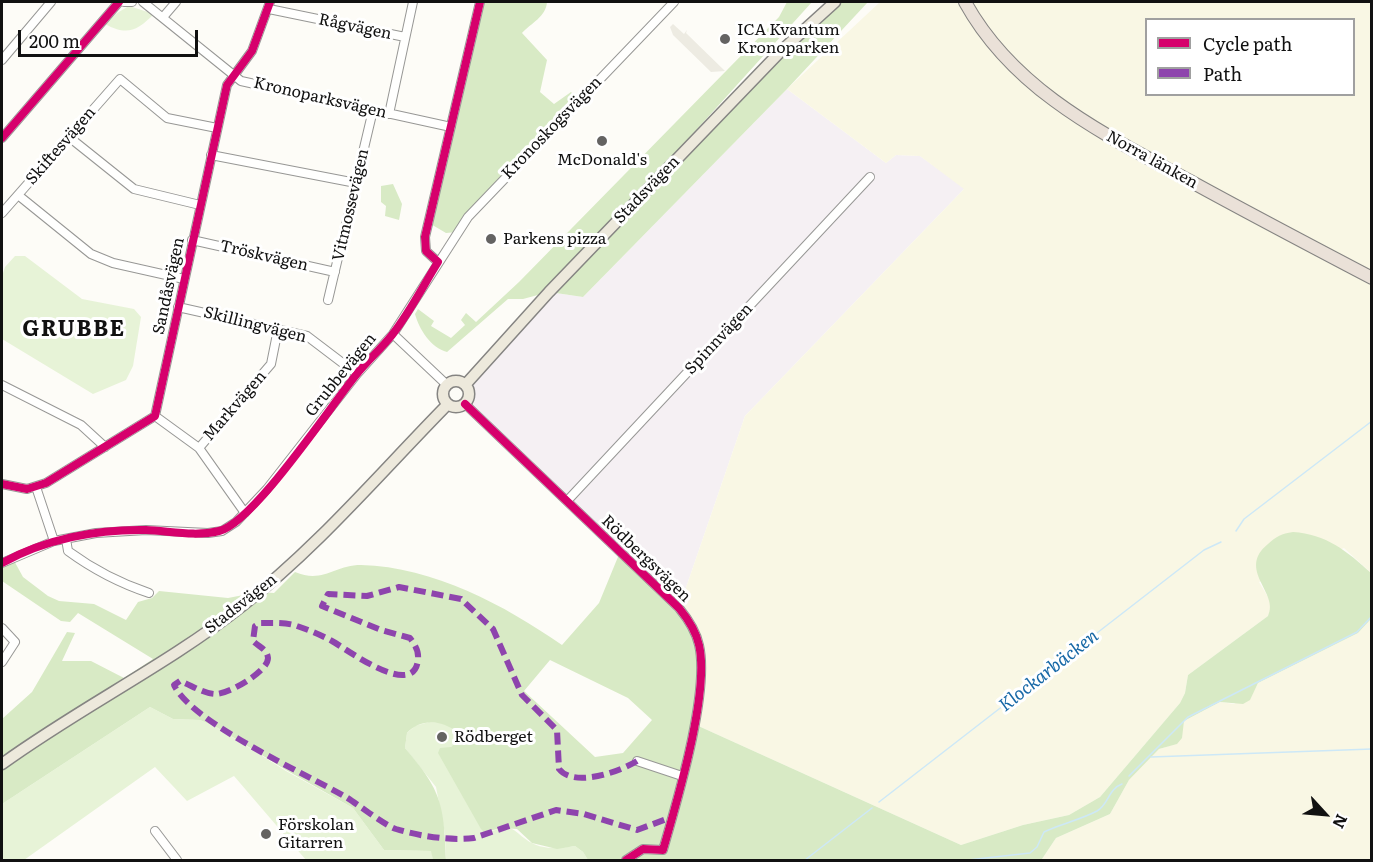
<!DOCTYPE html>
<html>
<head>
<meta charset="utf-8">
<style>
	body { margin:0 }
	#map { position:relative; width:1373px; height:862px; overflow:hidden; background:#fdfcf7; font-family:Literata,serif }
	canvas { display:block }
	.frame { position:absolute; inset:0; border:3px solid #111; pointer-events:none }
	.legend { position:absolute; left:1145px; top:18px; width:210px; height:78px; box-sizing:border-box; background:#fff; border:2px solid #a0a0a0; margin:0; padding:8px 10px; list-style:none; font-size:18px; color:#111 }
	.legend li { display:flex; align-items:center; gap:12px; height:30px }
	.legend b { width:30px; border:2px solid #a0a0a0 }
	.north { position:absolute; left:1295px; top:784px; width:60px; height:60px; -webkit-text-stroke:4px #fff; paint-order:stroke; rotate:116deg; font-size:16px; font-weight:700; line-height:24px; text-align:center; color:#111 }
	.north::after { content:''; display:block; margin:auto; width:21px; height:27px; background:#111; clip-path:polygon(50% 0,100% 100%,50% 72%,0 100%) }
	.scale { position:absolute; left:18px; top:30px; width:180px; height:27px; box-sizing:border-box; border:3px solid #111; border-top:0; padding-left:8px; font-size:18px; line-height:21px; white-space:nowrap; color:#111; -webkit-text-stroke:4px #fff; paint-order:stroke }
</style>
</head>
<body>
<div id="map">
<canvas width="1373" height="862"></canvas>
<div class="frame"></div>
<ul class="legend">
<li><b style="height:8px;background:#d6006c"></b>Cycle path</li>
<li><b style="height:8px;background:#8e44ad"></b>Path</li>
</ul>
<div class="north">N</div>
<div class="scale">200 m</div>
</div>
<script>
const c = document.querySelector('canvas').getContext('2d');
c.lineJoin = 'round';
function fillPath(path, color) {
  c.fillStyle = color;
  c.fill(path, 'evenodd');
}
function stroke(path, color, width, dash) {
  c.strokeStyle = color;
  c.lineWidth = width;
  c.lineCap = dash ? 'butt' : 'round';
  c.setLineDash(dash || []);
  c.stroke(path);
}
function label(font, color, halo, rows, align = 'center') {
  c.font = font + ' Literata,serif';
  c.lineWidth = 6;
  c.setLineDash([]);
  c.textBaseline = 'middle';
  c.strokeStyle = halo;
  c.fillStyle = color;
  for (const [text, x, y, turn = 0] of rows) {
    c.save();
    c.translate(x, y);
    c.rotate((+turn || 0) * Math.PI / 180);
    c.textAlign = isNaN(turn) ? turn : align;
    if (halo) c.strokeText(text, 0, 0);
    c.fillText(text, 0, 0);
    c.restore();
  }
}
const industrial = new Path2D(`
	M787 89 886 163 896 155 920 156 965 188 745 416 679 608 465 404 470 394 466 384 549 292 583 297Z`);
const farmland = new Path2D(`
	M880 2H1371V573L1344 548 1259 582 1271 602V610L1268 616 1188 675 1185 693 1180 703 1100 797 1069 815 1023 825 961 845 694 724 679 608 745 416 964 189 920 156 896 155 886 163 787 89ZM1146 20H1354V94H1146Z
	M1371 619V860H1038L1042 859 1056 838 1110 814 1129 780 1159 749 1176 744 1184 721 1220 702 1234 704 1254 691 1258 683 1358 633Z`);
const green = new Path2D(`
	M129 6 154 14C137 31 127 36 105 24L117 13Z
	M15 256H25L82 299 134 309 141 317 133 366 126 380 93 394 2 339V276L5 267Z
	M150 707 173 719 200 720 218 728 286 771 353 808 384 850 432 851 433 860H306L234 776 187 801 155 767 24 860H2V804Z
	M429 722 445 723 457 732 458 739 451 747 489 832C517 822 512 832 532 843 544 850 561 848 575 846L583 852 588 860H446L445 834 436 787 405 748 407 733 415 726Z`);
const forest = new Path2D(`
	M481 2H547C546 17 531 23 522 33L547 60 540 92 554 104 571 92 578 100 458 232 446 233 429 223Z
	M787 2H812L565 275 837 2H868L787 89 583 297 549 292 523 299H508L447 352C431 348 419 329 415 314L418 309 434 321 431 326 451 338 465 325 461 320 466 313 476 322 519 282 779 17Z
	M393 184 402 204 399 220 385 216 386 206 381 202V186Z
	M1293 532C1326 534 1347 551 1371 573V619L1358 633 1258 683 1250 700 1243 704 1220 702 1184 721 1182 738 1177 744 1159 749 1129 780 1110 814 1056 838 1042 859 1038 860H588L583 852 575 846 557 849 532 843 517 829 502 828 484 832 481 829 438 753 440 748 451 747 458 739 457 732C441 720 422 718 407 733L405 748C442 791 444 805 446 860H433L431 851 384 850 353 808 286 770 218 728 200 720 173 719 150 707 2 804V719L32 692 67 632 75 633 62 661H91L124 678 153 659 78 613 70 622 61 621 2 581V563L12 557 23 577 48 596 59 601 94 604 126 620 138 602 152 598 159 591 228 598 259 592 274 593 295 572C323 584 334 565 361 565 434 567 504 605 562 645L599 603 620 552 679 608 700 645 694 724 961 845 1023 825 1069 815 1100 797 1180 703 1185 693 1188 675 1268 616C1280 593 1236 570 1268 544 1277 536 1281 534 1293 532ZM550 660 628 698 652 720 623 753 595 757 524 691Z`);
const plaza = new Path2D(`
	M673 24 684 34 687 30 686 33 725 71 711 72 673 35 670 27Z`);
const stream = new Path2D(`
	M1236 531 1244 519 1372 421
	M1151 757 1372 749
	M1129 776 1188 717 1357 632 1372 616
	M879 802 1204 550 1221 542
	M805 860 872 808
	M968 860 1030 853 1037 847 1044 832C1060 824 1080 820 1097 811 1109 804 1108 789 1122 784`);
const minor = new Path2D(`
	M124 2H132
	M143 2 241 81 451 127
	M269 9 405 37
	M164 16 176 2
	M2 60 51 2
	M389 114 413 2
	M69 137 134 189 200 205
	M2 138 119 2
	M211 155 356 183
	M18 195 91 254 113 263 184 279
	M2 213 120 79 167 118 217 128
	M192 240 335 272
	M438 262 426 251 425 237 480 2
	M328 300 373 110
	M178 307 307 336 357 374
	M393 334 447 385
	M2 385 81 425 105 447
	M465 404 679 608C688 619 696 631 699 645 710 692 677 801 663 850L643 849 626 860
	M155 416 199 448 245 513
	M199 448 271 364 278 329
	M2 484 27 489 46 483 155 416 227 85 252 51 270 2
	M36 487 54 541
	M567 501 870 177
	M66 539 68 551C94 570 119 583 149 593
	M2 563 54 541 96 533 146 530 208 533 222 531 236 522 267 489 357 374 393 334 468 217 674 2
	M2 628 15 642 2 662
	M637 761 682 776
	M155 831 177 860`);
const major = new Path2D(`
	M443 394a13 13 0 1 1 26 0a13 13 0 1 1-26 0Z
	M466 384 549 292 780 52 835 2
	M2 764C79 708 167 665 242 606 317 548 381 472 448 404`);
const highway = new Path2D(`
	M965 2C1014 91 1104 134 1190 181 1250 214 1311 246 1372 278`);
const quiet = new Path2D(`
	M637 761C619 772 574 788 559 769L557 730 522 695 493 629 461 599 399 587 367 596 328 594 322 606 381 630 410 638C415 645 419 651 418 659 415 701 345 648 332 641 321 635 309 630 297 626 286 622 272 623 260 623L255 626 253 641C259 647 267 649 268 658 268 672 228 694 216 694 204 694 191 685 180 681L174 685C192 723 306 774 346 797 359 805 384 825 396 829 419 836 450 841 474 838L556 810 584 814 637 830 672 817`);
const cycleway = new Path2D(`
	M2 138 119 2
	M465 404 679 608C688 619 696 631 699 645 710 692 677 801 663 850L643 849 626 860
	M2 484 27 489 46 483 155 416 227 85 252 51 270 2
	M2 563C45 539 97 529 146 530 170 531 195 537 219 531 253 523 330 407 356 375 367 361 381 349 392 335 410 312 423 286 438 262L426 251 425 237 480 2`);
const markers = [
	[725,39,6,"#646362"],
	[602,141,6,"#646362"],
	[491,239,6,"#646362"],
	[442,737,6,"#646362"],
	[266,834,6,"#646362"]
];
const streetNames = [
	["Rågvägen",355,27,12],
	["Kronoparksvägen",320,98,13],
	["Kronoskogsvägen",552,128,-46],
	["Skiftesvägen",61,146,-49],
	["Norra länken",1152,160,29],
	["Stadsvägen",647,190,-46],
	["Vitmossevägen",351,205,-77],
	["Tröskvägen",264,256,13],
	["Sandåsvägen",169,286,-78],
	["Skillingvägen",255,325,14],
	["Spinnvägen",719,339,-47],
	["Grubbevägen",341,375,-51],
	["Markvägen",235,406,-49],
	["Rödbergsvägen",646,559,44],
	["Stadsvägen",241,604,-38]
];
const poiNames = [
	["ICA Kvantum",737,30],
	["Kronoparken",737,48],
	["McDonald's",602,160,"center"],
	["Parkens pizza",503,239],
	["Rödberget",454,737],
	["Förskolan",278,825],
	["Gitarren",278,843]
];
const waterNames = [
	["Klockarbäcken",1049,671,-38]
];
const districtNames = [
	["GRUBBE",74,330]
];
fillPath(industrial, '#f5f0f3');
fillPath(farmland, '#f9f7e4');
fillPath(green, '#e7f3d7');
fillPath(forest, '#d8eac5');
fillPath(plaza, '#edebe2');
stroke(stream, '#cde8f7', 1.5);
stroke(minor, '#979795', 10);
stroke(major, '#858482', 13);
stroke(highway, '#858482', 14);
stroke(minor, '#fffffe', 8);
stroke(major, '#ede9dc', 10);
stroke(highway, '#eae1d8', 12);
stroke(quiet, '#8e44ad', 6, [12, 6]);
stroke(cycleway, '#d6006c', 8);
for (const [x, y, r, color] of markers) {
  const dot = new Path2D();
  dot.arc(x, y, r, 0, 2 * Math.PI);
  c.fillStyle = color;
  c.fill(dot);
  stroke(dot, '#fff', 2);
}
label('16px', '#111', '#fff', streetNames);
label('16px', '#111', '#fff', poiNames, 'left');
label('italic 18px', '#1768a6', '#fff', waterNames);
c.letterSpacing = '1.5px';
label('bold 22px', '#111', '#fff', districtNames);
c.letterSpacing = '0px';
</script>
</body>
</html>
